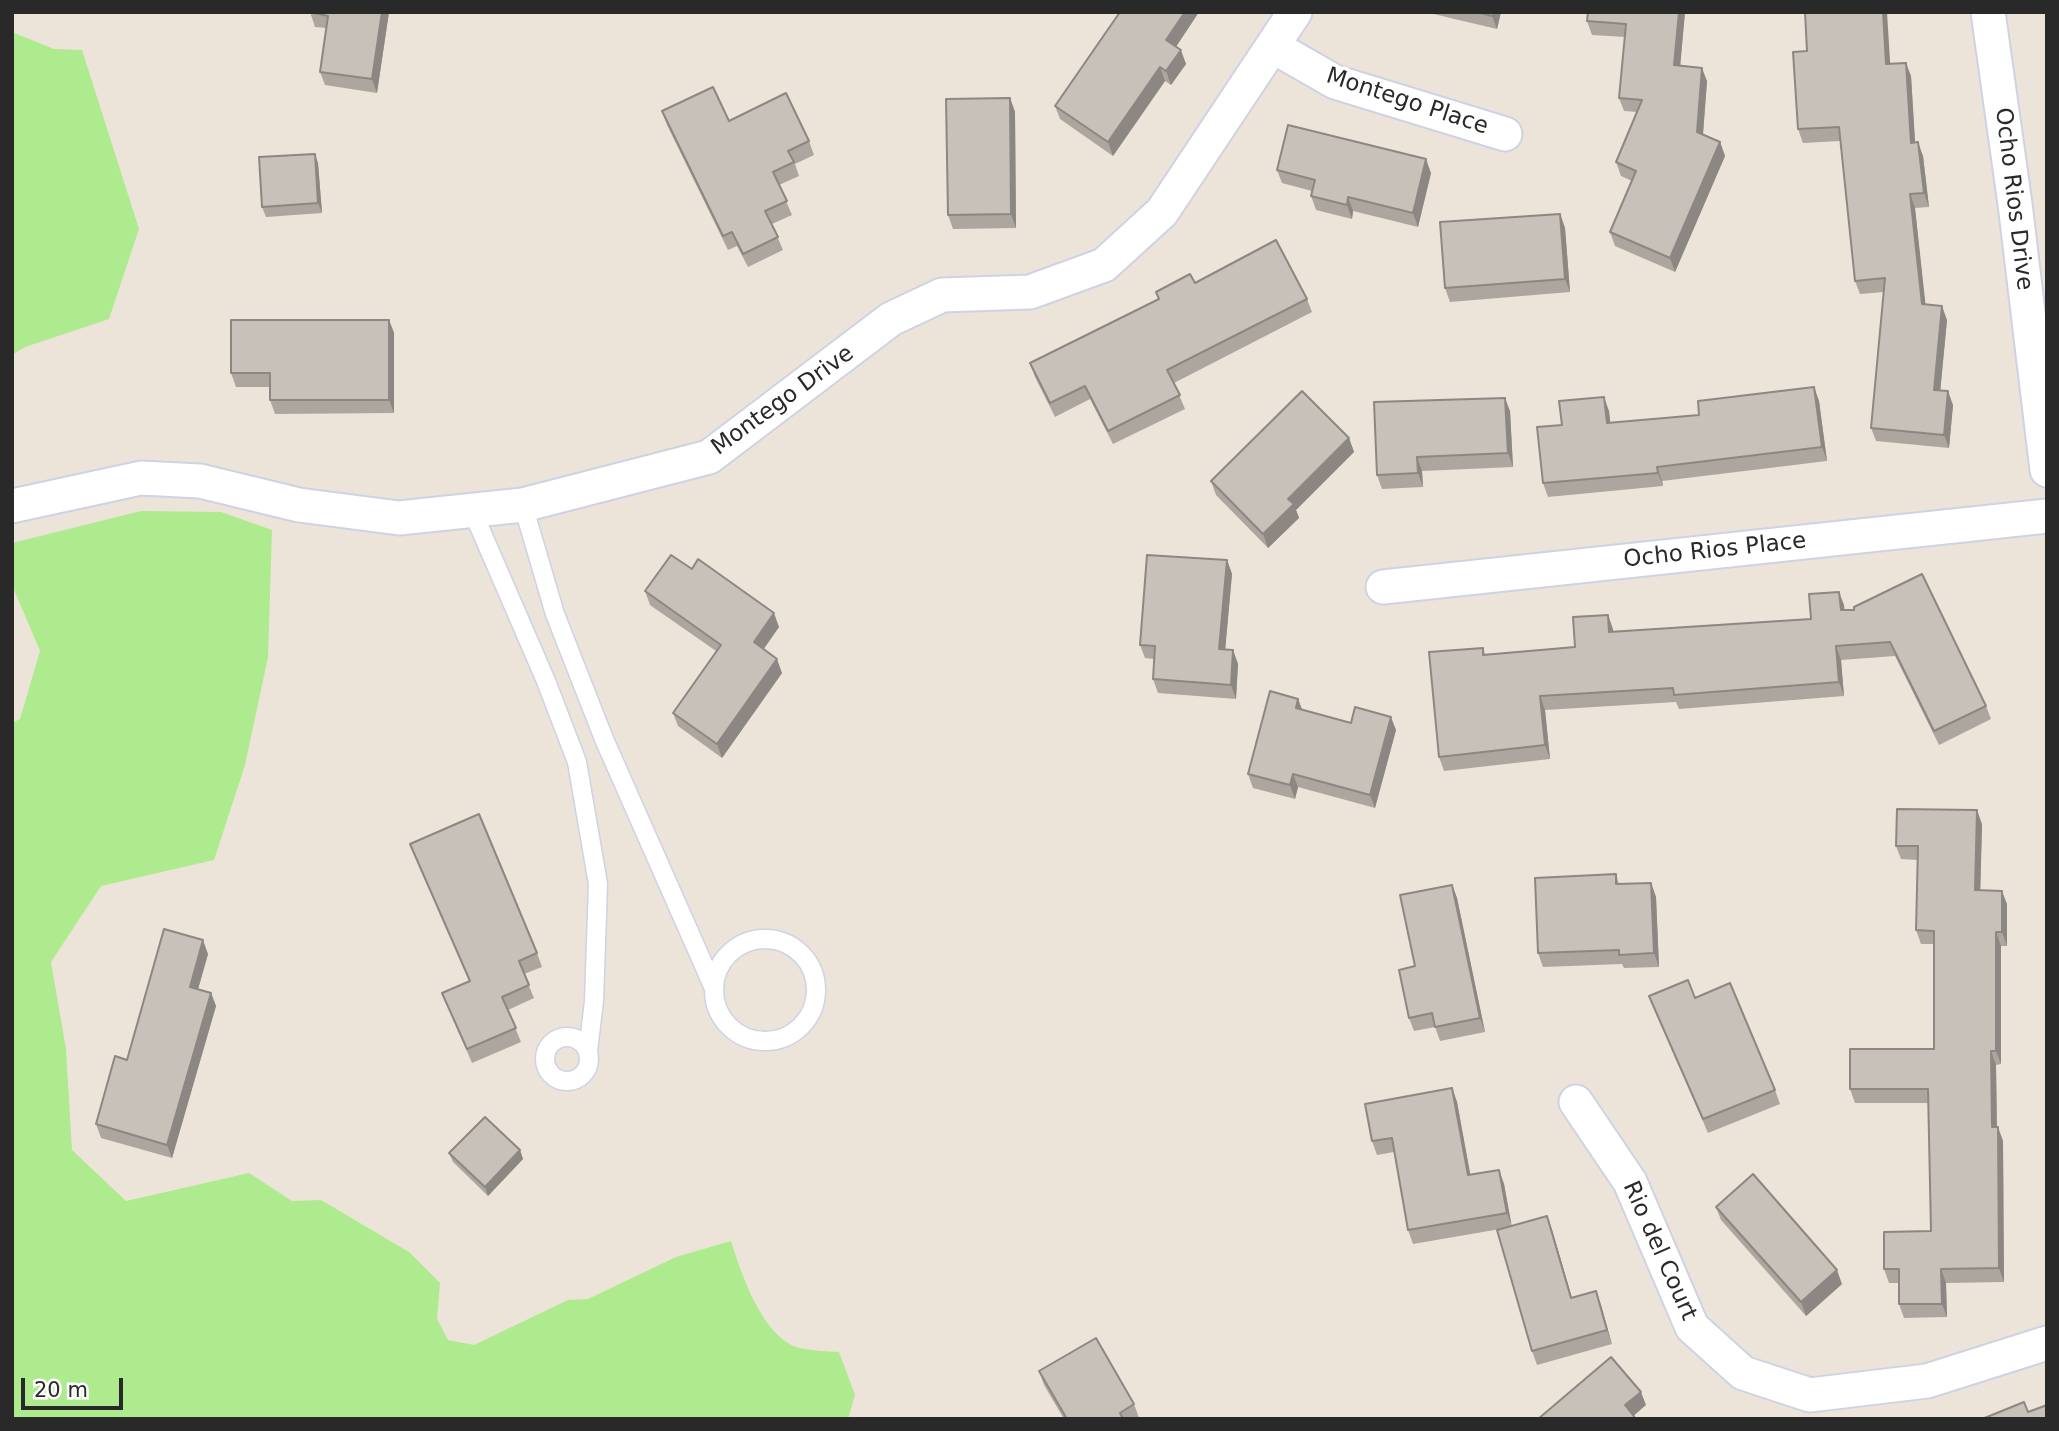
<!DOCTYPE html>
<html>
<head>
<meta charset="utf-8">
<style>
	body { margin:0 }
	#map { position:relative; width:2059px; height:1431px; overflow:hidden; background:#ede4d9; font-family:"DejaVu Sans",sans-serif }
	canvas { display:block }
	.frame { position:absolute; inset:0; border:14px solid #292929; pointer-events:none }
	.scale { position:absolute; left:21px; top:1378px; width:102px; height:32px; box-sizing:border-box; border:4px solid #292929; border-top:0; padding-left:9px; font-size:21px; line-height:24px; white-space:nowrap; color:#292929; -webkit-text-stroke:5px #fff; paint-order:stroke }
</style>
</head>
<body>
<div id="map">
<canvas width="2059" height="1431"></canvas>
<div class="frame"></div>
<div class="scale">20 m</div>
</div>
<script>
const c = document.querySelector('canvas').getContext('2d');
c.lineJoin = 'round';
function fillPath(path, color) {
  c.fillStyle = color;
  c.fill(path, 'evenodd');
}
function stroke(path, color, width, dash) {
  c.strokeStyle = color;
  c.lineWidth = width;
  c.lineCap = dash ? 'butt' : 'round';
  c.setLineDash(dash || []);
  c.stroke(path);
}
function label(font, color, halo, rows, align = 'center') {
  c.font = font + ' "DejaVu Sans",sans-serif';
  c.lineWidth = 7;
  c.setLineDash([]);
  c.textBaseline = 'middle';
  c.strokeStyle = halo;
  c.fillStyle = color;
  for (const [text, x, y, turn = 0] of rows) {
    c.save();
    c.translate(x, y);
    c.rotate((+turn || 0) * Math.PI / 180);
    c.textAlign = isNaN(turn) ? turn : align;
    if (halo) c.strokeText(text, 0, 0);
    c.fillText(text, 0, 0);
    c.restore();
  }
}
const green = new Path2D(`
	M12 32 54 49 82 50 139 229 109 319 25 347 12 355Z
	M141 511 221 512 272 530 268 657 245 765 214 860 101 886 51 962 66 1049 72 1150 126 1201 249 1173 292 1201 321 1200 409 1252 440 1283 437 1319 448 1340 474 1345 568 1300 588 1299 676 1257 731 1241C741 1273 763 1339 800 1348 813 1351 826 1351 839 1352L855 1395 848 1419H12V723L20 719 40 651 12 585V543Z`);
const lane = new Path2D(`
	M523 505 555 614 604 739 713 986
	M472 510 546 681 577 762 598 884 594 1001 588 1051
	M714 990a51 51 0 1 1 102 0a51 51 0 1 1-102 0Z
	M545 1059a22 22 0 1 1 44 0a22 22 0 1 1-44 0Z`);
const street = new Path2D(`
	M1988 12 2015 204 2047 470
	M1274 47 1335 82 1505 134
	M12 506 141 478 200 481 299 505 399 518 523 505 709 457 891 319 942 295 1030 292 1104 265 1162 212 1295 12
	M1383 587 2047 516
	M1576 1102 1630 1182 1692 1327 1743 1373 1810 1395 1927 1381 2047 1343`);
const wall = new Path2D(`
	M310 12H389L377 93 325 85 320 72 326 28 315 27Z
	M1120 12H1199L1176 47 1186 64 1171 85 1165 81 1113 156 1060 119 1055 106Z
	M1425 12H1501L1497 29Z
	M1685 12 1680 66 1707 81 1703 135 1720 142 1725 156 1675 272 1615 246 1610 232 1632 181 1621 176 1616 162 1637 112 1624 111 1619 98 1625 37 1592 35 1587 21Z
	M1807 51 1890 63 1911 76 1915 143 1923 156 1929 207 1915 208 1925 305 1947 320 1940 391 1953 405 1949 448 1876 441 1871 428 1884 292 1860 294 1855 281 1840 141 1803 143 1798 129Z
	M1010 98 1015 112 1016 228 953 229 948 215Z
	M662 111 729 121 809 141 814 155 795 164 799 176 779 185 792 215 772 224 783 250 748 267 737 246 728 250 667 125Z
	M318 163 322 213 266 217 262 207Z
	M1277 170 1431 173 1418 227 1353 211 1352 219 1316 210 1311 196 1312 191 1282 183Z
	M1560 214 1565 228 1570 292 1450 302 1445 288Z
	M1195 283 1307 299 1312 312 1174 383 1185 409 1113 444 1090 399 1055 417 1035 377 1030 363 1159 300 1156 292Z
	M389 320 394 333V413L275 414 270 400V387H236L231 373Z
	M1814 387 1819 401 1827 461 1662 481 1663 486 1548 497 1543 483 1562 425 1609 411 1610 423 1699 415Z
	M1510 411 1513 467 1422 471 1423 487 1382 489 1377 475Z
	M1349 438 1354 452 1296 510 1299 518 1268 548 1216 495 1211 481Z
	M1227 560 1232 574 1225 650H1233L1238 664 1236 699 1158 693 1153 679 1154 659 1145 658 1140 645Z
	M692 569 779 627 763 649 782 673 722 758 678 726 673 713 716 651 650 605 645 591Z
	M1839 592 1844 610 1986 706 1991 719 1939 745 1895 656 1841 660 1844 696 1679 709 1676 702 1545 710 1550 759 1444 771 1439 757 1483 648 1485 654 1575 647 1608 615 1613 632 1811 619Z
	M1298 699 1302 710 1351 723 1396 730 1375 808 1298 787 1295 799 1253 788 1248 774Z
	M1982 824 1980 890 2007 904V946H2001V1064L1996 1065 1997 1127 2003 1141 2004 1282 1946 1283 1947 1317 1904 1318 1899 1304V1283H1889L1884 1269 1931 1231 1929 1103H1855L1850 1089 1934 1049V944H1921L1916 930 1918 860 1901 859 1896 846Z
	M410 844 537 953 542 967 524 974 534 998 508 1010 521 1042 472 1063 442 993 470 981Z
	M1616 874 1619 884 1651 883 1656 897 1659 967 1624 968 1622 964 1543 967 1538 953Z
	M1452 885 1457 898 1485 1032 1440 1041 1435 1027 1414 1031 1409 1018 1415 966Z
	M208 954 198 989 211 993 216 1006 172 1158 101 1138 96 1124 127 1060Z
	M1649 996 1695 998 1775 1090 1780 1104 1708 1133Z
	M1452 1088 1457 1102 1470 1175 1499 1170 1504 1184 1511 1226 1547 1216 1552 1230 1572 1298 1596 1291 1612 1344 1537 1365 1532 1351 1506 1228 1413 1244 1408 1230 1394 1152 1377 1155 1372 1141Z
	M520 1150 523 1159 488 1196 453 1162 449 1153Z
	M1716 1207 1842 1284 1806 1316 1721 1220Z
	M1039 1371 1134 1404 1139 1418 1137 1419H1064L1044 1385Z`);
const shadedWall = new Path2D(`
	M382 12H389L377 93 372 79Z
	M1185 12H1199L1171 54 1166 40Z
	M1493 12H1501L1497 29 1492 16Z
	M1679 12H1685L1679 79 1674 65Z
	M1883 12H1887L1891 77 1886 64Z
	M1181 50 1186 64 1171 85 1166 71Z
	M1906 63 1911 76 1916 157 1911 143Z
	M1160 67 1165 81 1113 156 1108 142Z
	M1702 68 1707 81 1702 146 1697 132Z
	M1010 98 1015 112 1016 228 1011 214Z
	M1720 142 1725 156 1675 272 1670 258Z
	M1918 142 1923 156 1929 207 1924 193Z
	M315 154 318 163 322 213 318 203Z
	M1426 159 1431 173 1418 227 1413 213Z
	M1910 194 1915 208 1927 318 1922 304Z
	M1348 197 1353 211 1352 219 1347 205Z
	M1560 214 1565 228 1570 292 1565 279Z
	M1942 306 1947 320 1939 404 1934 390Z
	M389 320 394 333V413L389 400Z
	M1814 387 1819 401 1827 461 1822 447Z
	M1948 391 1953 405 1949 448 1944 435Z
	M1604 397 1609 411 1612 437 1607 423Z
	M1505 398 1510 411 1513 467 1508 453Z
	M1349 438 1354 452 1296 510 1299 518 1268 548 1263 534 1288 499Z
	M1417 457 1422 471 1423 487 1418 473Z
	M1657 467 1662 481 1663 486 1658 473Z
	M1227 560 1232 574 1224 663 1219 649Z
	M1839 592 1844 605 1846 624 1841 610Z
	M774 613 779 627 759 656 754 642Z
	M1608 615 1613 629 1614 646 1609 632Z
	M1836 646 1841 660 1844 696 1839 682Z
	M1233 650 1238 664 1236 699 1231 685Z
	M777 659 782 673 722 758 717 744Z
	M1540 696 1545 710 1550 759 1545 745Z
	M1298 699 1303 712 1296 708Z
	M1391 717 1396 730 1375 808 1370 795Z
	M1293 774 1298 787 1295 799 1290 785Z
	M1977 810 1982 824 1980 904 1975 890Z
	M1651 883 1656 897 1659 967 1654 953Z
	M1452 885 1457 898 1485 1032 1480 1018Z
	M2002 891 2007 904V946L2002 932Z
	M1996 932 2001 946V1064L1996 1051Z
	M203 940 208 954 195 1000 190 987Z
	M211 993 216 1006 172 1158 167 1145Z
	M1991 1051 1996 1065 1997 1141 1992 1127Z
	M1452 1088 1457 1102 1473 1189 1468 1175Z
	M1998 1127 2003 1141 2004 1282 1999 1268Z
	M520 1150 523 1159 488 1196 485 1187Z
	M1499 1170 1504 1184 1512 1227 1507 1213Z
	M1547 1216 1552 1230 1576 1312 1571 1298Z
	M1941 1269 1946 1283 1947 1317 1942 1304Z
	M1837 1270 1842 1284 1806 1316 1801 1302Z
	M1596 1291 1601 1305 1612 1344 1607 1330Z
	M1641 1392 1646 1405 1630 1419 1625 1405Z`);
const building = new Path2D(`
	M310 12H382L372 79 320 72 328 16Z
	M1120 12H1185L1166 40 1181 50 1166 71 1160 67 1108 142 1055 106Z
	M1477 12H1493L1492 16Z
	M1588 12H1679L1674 65 1702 68 1697 132 1720 142 1670 258 1610 232 1636 171 1616 162 1642 100 1619 98 1626 24 1587 21Z
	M1805 12H1883L1886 64 1906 63 1911 143 1918 142 1924 193 1910 194 1922 304 1942 306 1934 390 1948 391 1944 435 1871 428 1885 278 1855 281 1839 127 1798 129 1793 52 1807 51Z
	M713 87 729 121 786 93 809 141 788 151 794 162 773 172 787 201 765 211 778 237 743 254 732 232 723 236 662 111Z
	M1010 98 1011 214 948 215 946 99Z
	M1288 125 1426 159 1413 213 1348 197 1347 205 1311 196 1315 180 1277 170Z
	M315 154 318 203 262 207 259 157Z
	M1560 214 1565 279 1445 288 1440 222Z
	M1276 240 1307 299 1167 370 1180 395 1108 431 1085 386 1050 403 1030 363 1159 299 1156 292 1190 274 1195 283Z
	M231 320H389V400H270V373H231Z
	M1814 387 1822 447 1657 467 1658 473 1543 483 1537 427 1562 425 1559 401 1604 397 1607 423 1699 415 1698 401Z
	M1302 391 1349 438 1288 499 1294 504 1263 534 1211 481Z
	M1505 398 1508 453 1417 457 1418 473 1377 475 1374 402Z
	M671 555 692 569 698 559 774 613 754 642 777 659 717 744 673 713 721 645 645 591Z
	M1147 555 1227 560 1219 649 1233 650 1231 685 1153 679 1155 646 1140 645Z
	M1922 574 1986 706 1934 731 1890 642 1836 646 1839 682 1674 695 1673 688 1540 696 1545 745 1439 757 1429 652 1483 648V655L1575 647 1573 617 1608 615 1609 632 1811 619 1809 594 1839 592 1841 610H1854V607Z
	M1270 691 1298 699 1296 708 1351 723 1355 707 1391 717 1370 795 1293 774 1290 785 1248 774Z
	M1897 809 1977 810 1975 890 2002 891V932H1996V1051H1991L1992 1127H1998L1999 1268 1941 1269 1942 1304H1899V1269H1884V1232L1931 1231 1928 1089H1850V1049H1934V931L1916 930 1918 846H1896Z
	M479 814 537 953 519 961 529 985 502 997 516 1028 467 1049 442 993 470 981 410 844Z
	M1616 874V884L1651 883 1654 953 1619 955V950L1538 953 1535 878Z
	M1452 885 1480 1018 1435 1027 1432 1013 1409 1018 1399 970 1415 966 1400 895Z
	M164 929 203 940 190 987 211 993 167 1145 96 1124 115 1056 127 1060Z
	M1688 980 1695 998 1730 983 1775 1090 1703 1119 1649 996Z
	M1452 1088 1468 1175 1499 1170 1507 1213 1408 1230 1392 1138 1372 1141 1365 1104Z
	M485 1117 520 1150 485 1187 449 1153Z
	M1753 1174 1837 1270 1801 1302 1716 1207Z
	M1547 1216 1571 1298 1596 1291 1607 1330 1532 1351 1497 1230Z
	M1096 1338 1134 1404 1120 1413 1123 1419H1067L1039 1371Z
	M1611 1357 1641 1392 1625 1405 1636 1419H1538Z
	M2024 1402 2028 1412 2047 1405V1419H1982Z`);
const streetNames = [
	["Montego Place",1407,102,18],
	["Ocho Rios Drive",2013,199,83],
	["Montego Drive",783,401,-36],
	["Ocho Rios Place",1715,551,-6],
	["Rio del Court",1659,1251,66]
];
fillPath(green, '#aeea8e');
stroke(lane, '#ced2e4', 21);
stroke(street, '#ced2e4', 37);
stroke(lane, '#fff', 18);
stroke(street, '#fff', 33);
fillPath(wall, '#aca69f');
fillPath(shadedWall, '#8c8782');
fillPath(building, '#c8c1b9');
stroke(building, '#8c8782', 2);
label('23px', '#292929', '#fff', streetNames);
</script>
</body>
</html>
